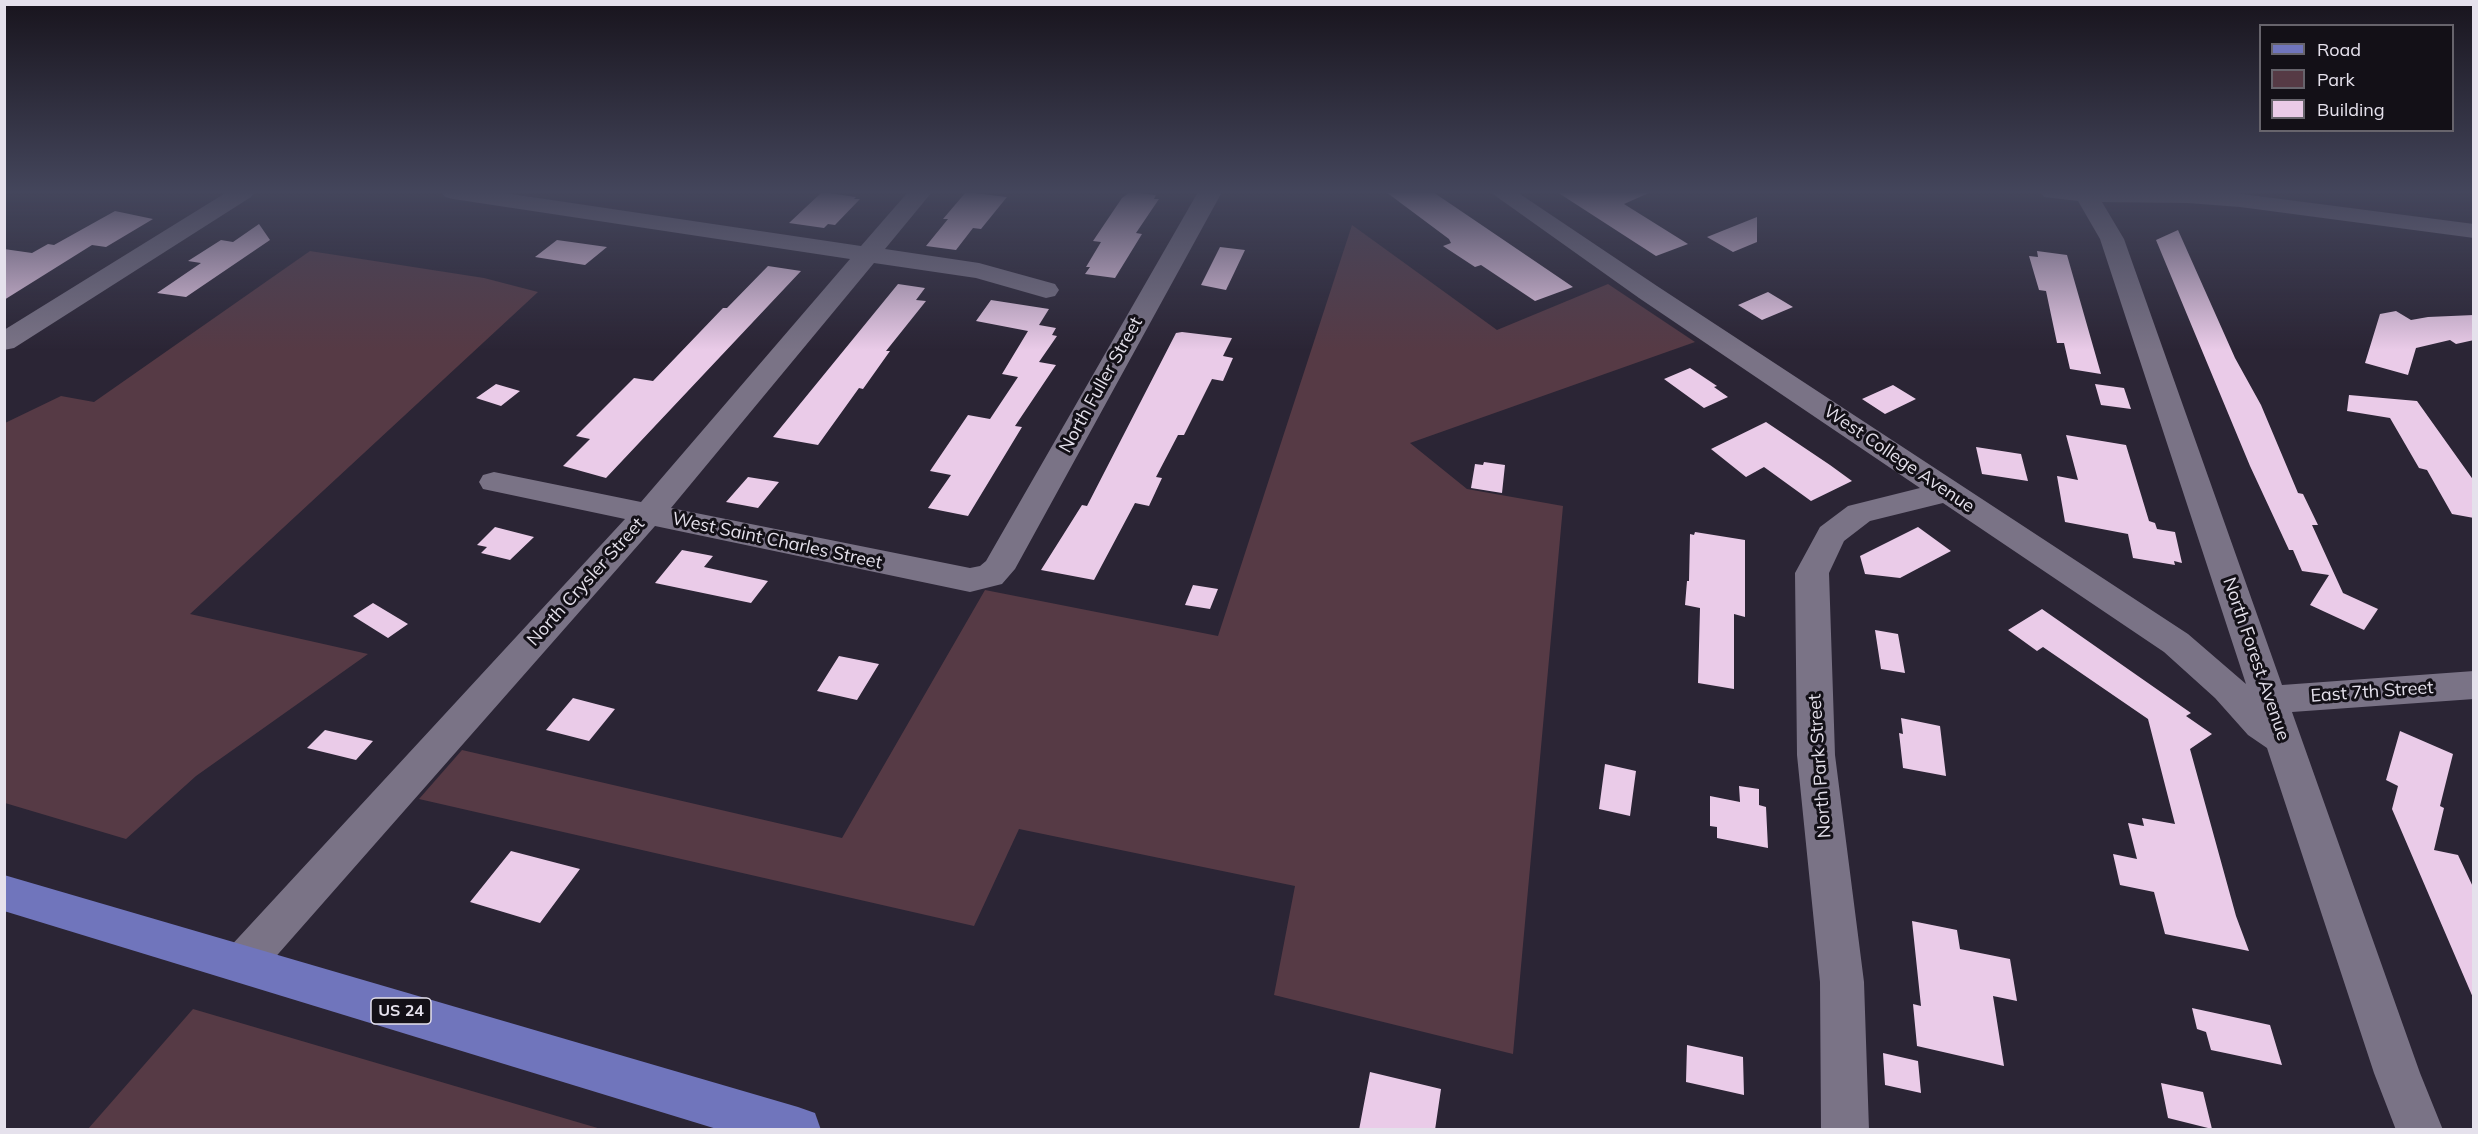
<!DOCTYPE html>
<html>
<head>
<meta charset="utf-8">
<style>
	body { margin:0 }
	#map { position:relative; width:2478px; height:1134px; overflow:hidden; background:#2b2535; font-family:Mulish,sans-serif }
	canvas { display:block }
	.frame { position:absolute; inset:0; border:6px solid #e5e1ec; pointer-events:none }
	.legend { position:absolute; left:2259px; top:24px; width:195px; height:108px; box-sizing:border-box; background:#131017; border:2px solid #67646c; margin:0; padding:8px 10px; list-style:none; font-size:18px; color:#e5e1ec }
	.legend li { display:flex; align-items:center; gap:12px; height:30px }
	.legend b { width:30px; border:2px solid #67646c }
</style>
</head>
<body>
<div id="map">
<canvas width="2478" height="1134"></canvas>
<div class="frame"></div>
<ul class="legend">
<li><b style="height:8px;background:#7075bc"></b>Road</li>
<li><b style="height:16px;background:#563a45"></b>Park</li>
<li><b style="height:16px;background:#eacbe8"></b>Building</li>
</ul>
</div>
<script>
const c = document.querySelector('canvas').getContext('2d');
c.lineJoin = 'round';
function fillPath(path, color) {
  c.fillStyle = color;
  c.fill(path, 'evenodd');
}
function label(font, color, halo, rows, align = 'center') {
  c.font = font + ' Mulish,sans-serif';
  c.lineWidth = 6;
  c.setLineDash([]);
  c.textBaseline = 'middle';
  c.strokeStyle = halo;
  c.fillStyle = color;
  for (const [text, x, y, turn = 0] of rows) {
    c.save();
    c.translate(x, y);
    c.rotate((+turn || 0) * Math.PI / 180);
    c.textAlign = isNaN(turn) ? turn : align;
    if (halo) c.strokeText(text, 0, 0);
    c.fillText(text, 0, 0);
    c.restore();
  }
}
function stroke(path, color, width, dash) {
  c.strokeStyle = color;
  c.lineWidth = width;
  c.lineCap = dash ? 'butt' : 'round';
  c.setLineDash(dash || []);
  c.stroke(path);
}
const green = new Path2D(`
	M1352 225 1497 330 1608 284 1695 342 1410 443 1467 489 1563 506 1513 1054 1274 995 1295 886 1019 829 974 926 419 799 462 750 842 838 985 590 1218 636Z
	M310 251 484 278 538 292 190 614 368 654 196 776 126 839 5 803V423L61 396 94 402Z
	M193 1009 601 1129H88Z`);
const building = new Path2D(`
	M822 192 856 197 854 199H860L835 225 828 224 824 228 789 223Z
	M966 192 1007 197 981 229 973 228 956 250 926 246 948 219H943Z
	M1130 192 1156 195 1154 199H1159L1136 233 1142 234 1115 278 1085 274 1090 267H1086L1101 242 1093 241 1122 198Z
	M1386 192H1433L1573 287 1535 301 1481 265 1475 267 1443 246 1451 243 1449 239Z
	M1557 192H1651L1624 204 1688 244 1656 256Z
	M115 211 153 219 106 247 92 245 4 300V249L32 253 48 244 54 245Z
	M1757 217V242L1733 252 1707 237Z
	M259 224 270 240 186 297 157 293 201 263 188 261 221 240 233 242Z
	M2178 230 2235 358 2261 405 2298 493 2303 494 2318 525H2312L2343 593 2378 609 2364 630 2310 605 2329 575 2302 571 2293 550H2289L2250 466 2156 240Z
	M557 240 607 247 585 265 535 257Z
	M1220 247 1245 250 1226 290 1201 285Z
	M2037 251 2067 255 2101 374 2070 369 2064 343H2057L2046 291 2039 290 2029 256 2038 257Z
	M768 266 801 271 606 478 563 466 590 439 576 436 634 378 653 381 723 308H727Z
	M898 284 925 288 916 300 926 301 886 351H890L863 389 859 388 818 445 773 437Z
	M1768 292 1793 307 1762 320 1738 305Z
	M991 300 1049 309 1039 325 1056 328 1052 335 1057 336 1039 362 1056 365 1015 426 1022 427 968 516 928 508 951 475 930 471 968 415 990 419 1018 377 1002 374 1028 331 976 321Z
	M2396 311 2411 320 2428 317 2474 315V340L2456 344 2450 340 2416 348 2408 375 2365 363 2380 314Z
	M1182 332 1232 338 1223 356 1233 358 1223 381 1212 379 1184 435H1178L1156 477 1162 478 1149 506 1135 503 1094 580 1041 570 1082 505 1087 506 1176 333Z
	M1690 368 1717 386 1714 387 1728 397 1704 408 1664 379Z
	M496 384 520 391 501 406 476 398Z
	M2095 384 2124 388 2131 409 2101 405Z
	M1893 385 1916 399 1885 414 1862 399Z
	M2349 395 2417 401 2474 481V518L2452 514 2427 470 2419 468 2390 418 2347 411Z
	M1766 422 1830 465 1852 481 1811 501 1764 467 1746 477 1711 449Z
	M2066 435 2126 445 2149 521 2155 523 2157 529 2175 532 2182 563 2174 561 2175 565 2133 558 2128 534 2065 522 2057 476 2078 480Z
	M1976 447 2021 454 2028 481 1982 474Z
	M1484 462 1505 465 1502 493 1471 488 1475 464 1483 465Z
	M748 477 779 482 758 508 726 502Z
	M495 527 534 537 510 560 481 553 487 547 477 545Z
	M1918 527 1951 551 1900 578 1865 574 1860 556Z
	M1695 532 1745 540V617L1734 614V689L1698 683 1700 608 1685 605 1687 581H1689L1690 534 1694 535Z
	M682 550 713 556 704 567 768 581 751 603 655 583Z
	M1193 585 1218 589 1210 609 1185 605Z
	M373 603 408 624 388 638 353 616Z
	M2042 609 2191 713 2186 716 2212 734 2190 749 2236 916 2249 951 2165 934 2154 892 2120 885 2113 854 2137 859 2128 823 2144 826 2142 818 2175 824 2148 719 2043 647 2037 651 2008 630Z
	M1875 630 1898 634 1905 673 1881 669Z
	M839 656 879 664 857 700 817 691Z
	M573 698 615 709 589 741 546 730Z
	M1901 718 1940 726 1946 776 1903 768 1899 733 1903 734Z
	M325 730 373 741 356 760 307 748Z
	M2400 731 2453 754 2440 806 2444 808 2434 850 2458 855 2474 889V1000L2392 809 2398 786 2386 780Z
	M1605 764 1636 771 1630 816 1599 809Z
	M1739 786 1759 789V805L1766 807 1768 848 1717 838V827L1710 826V796L1740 802Z
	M511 851 580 869 540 923 470 902Z
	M1912 921 1957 930 1960 949 2010 959 2017 1001 1993 996 2004 1066 1917 1046 1913 1004 1921 1006Z
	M2192 1008 2270 1025 2282 1065 2211 1050 2206 1032 2197 1029Z
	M1687 1045 1743 1057 1744 1095 1686 1082Z
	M1883 1053 1918 1061 1921 1093 1885 1085Z
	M1370 1072 1441 1089 1435 1130H1359Z
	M2161 1083 2203 1092 2212 1129 2168 1118Z`);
const minor = new Path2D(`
	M227 192H255L251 197 14 348 4 350V330Z
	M441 192H498L861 246 908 192H932L885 249 979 263 1055 284 1059 290 1055 296 1046 298 976 278 874 263 671 508 970 568 980 566 986 561 1198 192H1222L1015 569 1002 584 970 592 655 526 257 978 242 983 227 978 221 964 227 950 625 519 483 489 479 482 483 475 494 472 641 502 850 259 453 199 445 197Z
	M1490 192H1517L1657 286 2188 634 2246 684 2100 239 2078 201 2044 197 2040 192H2227L2474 224V238L2240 207 2188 203 2102 202 2124 239 2282 685 2474 671V699L2292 712 2420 1073 2443 1130H2396L2374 1073 2267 748 2248 735 2215 698 2164 652 1943 503 1870 521 1844 541 1829 573 1835 755 1864 982 1869 1130H1821L1820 982 1797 755 1795 573 1820 527 1848 506 1920 488 1639 298Z`);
const major = new Path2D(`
	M4 875 798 1107 815 1113 821 1130H720L4 911Z`);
const shields = [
	[401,1011,60]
];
const shieldNames = [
	["US 24",401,1011]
];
const streetNames = [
	["North Fuller Street",1101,385,-61],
	["West College Avenue",1899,459,34],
	["West Saint Charles Street",777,541,12],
	["North Crysler Street",586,582,-48],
	["North Forest Avenue",2256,659,71],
	["East 7th Street",2372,692,-4],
	["North Park Street",1820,766,-94]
];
fillPath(green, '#563a45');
fillPath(building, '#eacbe8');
fillPath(minor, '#7a7386');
fillPath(major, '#7075bc');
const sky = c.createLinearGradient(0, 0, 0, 350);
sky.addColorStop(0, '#18141d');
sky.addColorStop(0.55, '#44465c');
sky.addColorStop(1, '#44465c00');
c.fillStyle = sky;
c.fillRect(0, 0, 2478, 350);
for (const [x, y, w] of shields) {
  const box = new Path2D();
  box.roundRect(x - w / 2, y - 13, w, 26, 4.5);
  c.fillStyle = '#131017';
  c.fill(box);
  stroke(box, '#e5e1ec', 1.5);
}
label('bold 16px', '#e5e1ec', null, shieldNames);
label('18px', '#e5e1ec', '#131017', streetNames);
</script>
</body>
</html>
